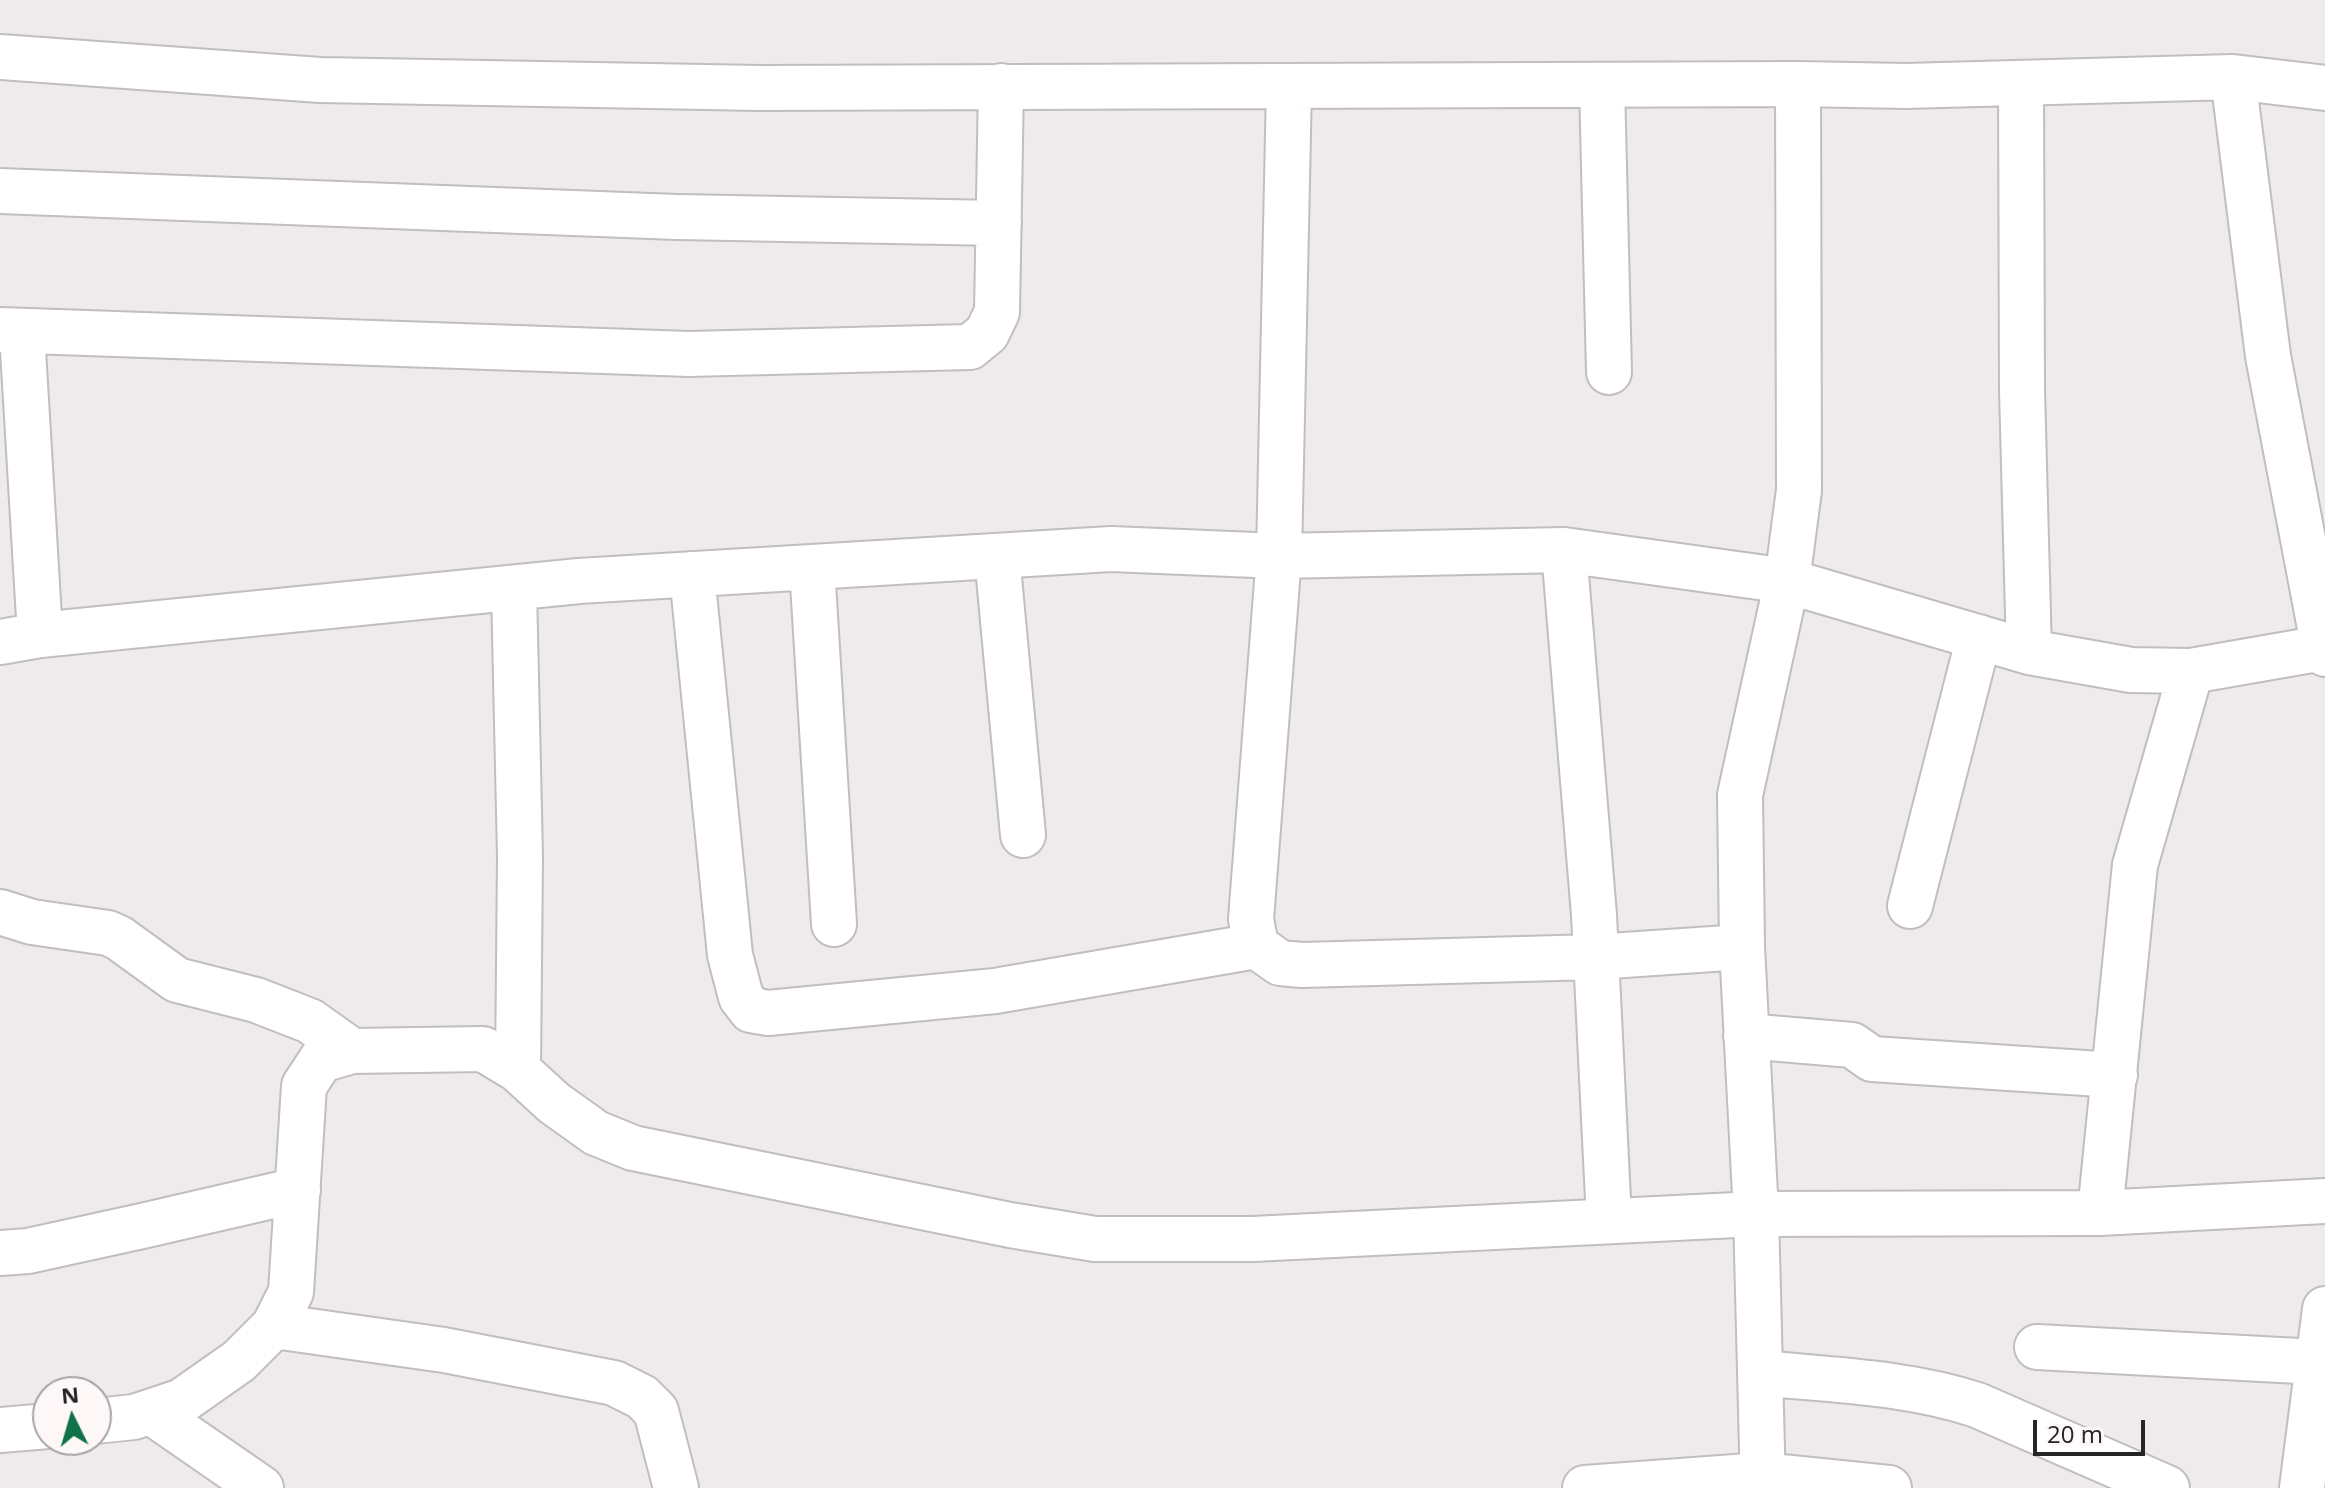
<!DOCTYPE html>
<html>
<head>
<meta charset="utf-8">
<style>
	body { margin:0 }
	#map { position:relative; width:2325px; height:1488px; overflow:hidden; background:#efeaeb; font-family:"Open Sans",sans-serif }
	canvas { display:block }
	.north { position:absolute; left:32px; top:1376px; width:80px; height:80px; box-sizing:border-box; background:#fdf7f8; border:2px solid #a7a3a4; border-radius:50%; rotate:355deg; font-size:22px; font-weight:700; line-height:32px; text-align:center; color:#262425 }
	.north::after { content:''; display:block; margin:auto; width:28px; height:36px; background:#107248; clip-path:polygon(50% 0,100% 100%,50% 72%,0 100%) }
	.scale { position:absolute; left:2033px; top:1420px; width:112px; height:36px; box-sizing:border-box; border:4px solid #262425; border-top:0; padding-left:10px; font-size:24px; line-height:28px; white-space:nowrap; color:#262425; -webkit-text-stroke:6px #fdf7f8; paint-order:stroke }
</style>
</head>
<body>
<div id="map">
<canvas width="2325" height="1488"></canvas>
<div class="north">N</div>
<div class="scale">20 m</div>
</div>
<script>
const c = document.querySelector('canvas').getContext('2d');
c.lineJoin = 'round';
function stroke(path, color, width, dash) {
  c.strokeStyle = color;
  c.lineWidth = width;
  c.lineCap = dash ? 'butt' : 'round';
  c.setLineDash(dash || []);
  c.stroke(path);
}
const minor = new Path2D(`
	M0 57 320 80 760 88 1798 84 1906 86 2233 77 2325 88
	M2233 77 2268 356 2325 654
	M2021 83 2022 390 2029 652
	M1602 85 1609 372
	M1289 87 1279 556 1251 919 1256 946 1280 963 1302 965 1595 957 1742 947
	M0 191 677 217 999 223
	M0 330 689 354 970 347 987 333 997 312 1001 86
	M22 333 40 635
	M1564 550 1787 581 2029 652 2131 670 2191 671 2323 648
	M997 556 1023 835
	M812 567 834 924
	M692 574 730 955 741 997 751 1010 768 1013 995 991 1256 946
	M514 588 520 857 518 1070
	M0 642 40 635 579 581 1111 549 1279 556 1564 550 1594 915 1609 1220
	M1910 906 1979 637
	M0 912 32 922 108 933 119 938 177 980 256 1000 310 1021 352 1051
	M1746 1036 1852 1045 1872 1059 2115 1075
	M2100 1213 2135 865 2191 671
	M0 1253 28 1251 142 1226 298 1190
	M274 1326 444 1350 614 1383 642 1397 656 1411 676 1488
	M2037 1347 2318 1362
	M1760 1373C1832 1380 1907 1382 1977 1405L2167 1488
	M151 1412 261 1488
	M96 1421 134 1417 182 1401 239 1361 274 1326 291 1292 304 1086 321 1060 352 1051 483 1049 518 1070 554 1103 596 1133 633 1148 1010 1225 1095 1239H1253L1756 1214 2100 1213 2325 1201
	M0 1430 48 1426
	M1585 1488 1762 1475 1889 1488
	M1763 1488 1756 1214 1742 947 1740 795 1787 581 1799 490 1798 84
	M2302 1488 2325 1309`);
stroke(minor, '#c2bdbe', 48);
stroke(minor, '#fff', 44);
</script>
</body>
</html>
